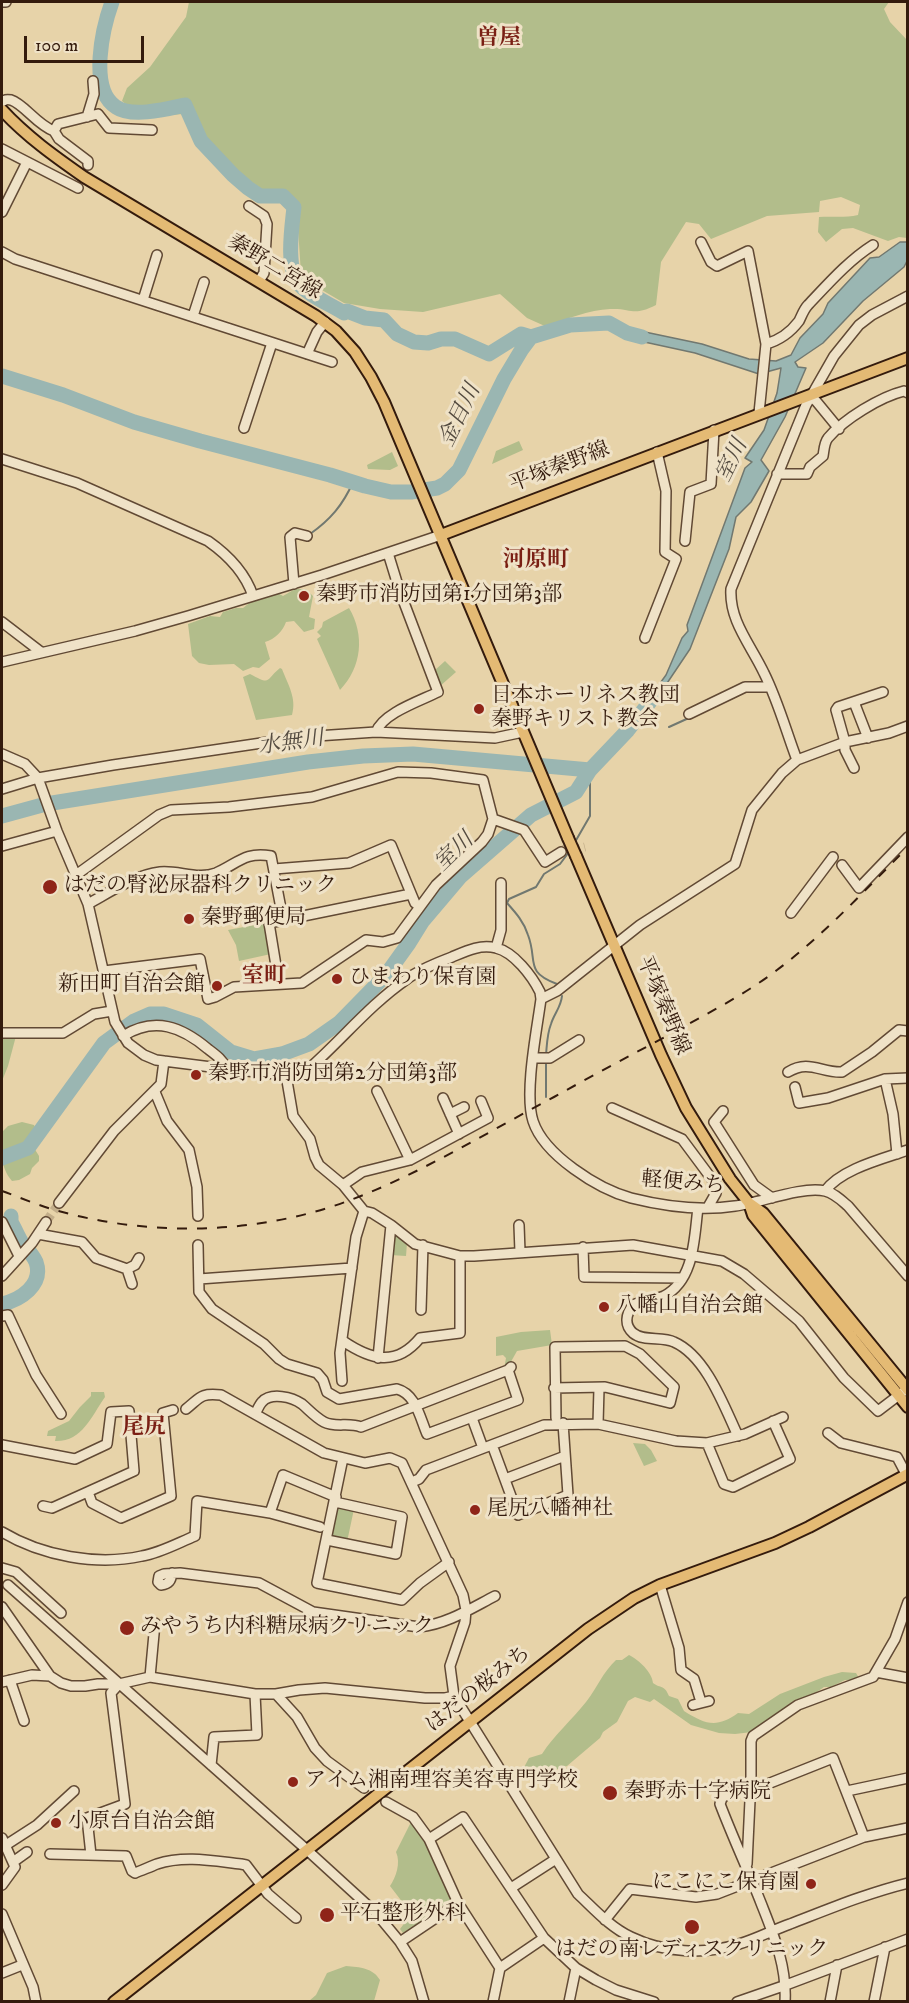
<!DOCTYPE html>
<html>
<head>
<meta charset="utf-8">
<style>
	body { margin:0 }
	#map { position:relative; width:909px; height:2003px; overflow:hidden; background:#e7d3a9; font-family:"IM FELL DW Pica",serif }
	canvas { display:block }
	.frame { position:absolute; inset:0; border:3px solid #341b0d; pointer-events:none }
	.scale { position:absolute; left:24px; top:36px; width:120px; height:27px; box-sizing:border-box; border:3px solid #341b0d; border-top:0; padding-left:8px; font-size:18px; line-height:21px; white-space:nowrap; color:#341b0d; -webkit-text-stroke:4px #efe2c7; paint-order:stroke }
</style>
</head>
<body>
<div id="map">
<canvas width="909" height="2003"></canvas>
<div class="frame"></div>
<div class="scale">100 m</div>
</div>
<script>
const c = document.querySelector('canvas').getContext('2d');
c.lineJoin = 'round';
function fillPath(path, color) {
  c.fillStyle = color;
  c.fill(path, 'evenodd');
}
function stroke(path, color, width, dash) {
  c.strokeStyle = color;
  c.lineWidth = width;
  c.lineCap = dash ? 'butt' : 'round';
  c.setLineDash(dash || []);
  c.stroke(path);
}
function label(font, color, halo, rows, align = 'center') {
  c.font = font + ' "IM FELL DW Pica","Noto Serif JP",serif';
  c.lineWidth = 6;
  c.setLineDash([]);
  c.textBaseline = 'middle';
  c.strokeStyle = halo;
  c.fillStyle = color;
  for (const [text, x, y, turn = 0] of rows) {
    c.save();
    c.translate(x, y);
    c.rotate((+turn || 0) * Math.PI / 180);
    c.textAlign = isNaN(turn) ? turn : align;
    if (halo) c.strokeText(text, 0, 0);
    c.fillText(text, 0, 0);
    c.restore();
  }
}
const green = new Path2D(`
	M189 2H889L884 9 890 22 907 40V238L899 237 888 241 853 228 842 229 826 242 818 232 819 217C832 216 845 218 858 215L860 205 841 197 820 201 819 212 767 216 711 239 699 224 686 222 661 262 656 305C632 317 633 308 610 309 590 310 564 319 547 327L527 318 500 294 423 312 380 309 344 303 310 283 301 274 297 213 276 192 251 187 183 114C162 116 139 117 122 101L127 88 150 67 186 17Z
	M519 441 523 450 492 464 496 451Z
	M392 452 398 466 390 470 368 469 367 465Z
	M295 589H306L313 596 309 617 315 619 314 629 304 632 294 621 286 622C283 631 275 639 265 642L270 659 259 668 253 667 243 671 234 664 209 665 199 663 192 656 188 624 210 616 220 617 223 612 236 608H243L252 601 278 593 283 596Z
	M349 608C365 635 362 667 340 690L317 639 321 636 317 632 322 627 323 622Z
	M445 661 456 672 439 687 434 671Z
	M280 668 282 669C288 685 297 698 292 715L256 720 243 677 250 674C272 686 265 680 280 668Z
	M265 923 271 954 239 961 236 945 228 930Z
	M2 1036H16L8 1066 2 1081Z
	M22 1122 34 1125 37 1132 31 1143 39 1156V1161L32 1168 30 1174 19 1180 12 1181C0 1167 1 1151 2 1132L8 1126Z
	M395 1232 407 1243 406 1256 390 1255 392 1235Z
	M550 1330 552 1345 517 1351 508 1367 504 1369 506 1358 503 1355 496 1356V1337L521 1332Z
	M91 1392H104L105 1397C91 1417 82 1442 55 1441L56 1436H47L48 1431 69 1421 80 1407 91 1396Z
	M633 1443 645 1444 651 1450 657 1461 644 1466Z
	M340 1506 354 1509 347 1542 334 1538 331 1535 337 1508Z
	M629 1655C639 1660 652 1672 653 1683 661 1689 664 1684 669 1696L678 1699 684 1711C706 1725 717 1728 738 1713L749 1714 780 1694 824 1677 842 1672 856 1673 859 1678 854 1680H845L831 1687H824L814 1694 795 1700 752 1732 735 1734 719 1733 691 1725 654 1699 650 1702 635 1697 628 1701 617 1722 603 1732 600 1738 567 1766 555 1770 551 1769 537 1780H526L521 1773 529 1758 542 1754C554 1735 572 1720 586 1702 597 1688 603 1672 616 1660H622Z
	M412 1820 426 1840 452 1900V1903L403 1933 400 1929 409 1917 410 1912 390 1886C396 1877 401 1863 396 1852Z
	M346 1966C360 1967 373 1968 380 1980L374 2001H309L316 1995 327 1973Z`);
const water = new Path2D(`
	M900 242H907V261L904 267 863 301 823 343 795 362 798 367 806 368 785 417 761 460 769 471 751 502 736 517 729 549 690 649 647 713 642 708 666 675 682 638 688 631 687 625 745 468 752 462 745 458 764 430 777 393 781 368 759 374 695 353 626 338 621 331 645 332 702 344 749 359 776 361 791 355 800 338 823 314 828 303 870 258 879 257Z`);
const stream = new Path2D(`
	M310 534C330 520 343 505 353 482
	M724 702 743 693
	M669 727 691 717
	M575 842 590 816V770
	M557 984C524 972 538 961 528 935 524 922 516 913 507 903L509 899 536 887 544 874 560 864 569 852
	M546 1055C547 1044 547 1034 551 1024 554 1014 561 1007 562 996
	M546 1097V1060
	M4 1219 11 1222`);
const river = new Path2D(`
	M112 2C103 27 88 89 116 107 132 118 167 109 185 105L201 141 233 175 248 188 260 196H283L294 207C292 227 285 269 300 285 311 297 330 304 344 313L347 311 365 318 384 320 397 334 414 342 428 343 441 339H455L489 354 521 334 531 337
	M2 376 63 395 134 422 200 441 330 475 365 486 391 492H411L437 488 445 484 459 470 504 379 522 349 531 337 570 325 609 323 627 333 642 337
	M2 816 46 804 308 762 363 756 413 754 590 770
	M2 1158 28 1148 104 1043 134 1021 150 1014H164L197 1025 231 1052 254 1059 282 1054 309 1044 339 1023 386 975 409 943 422 922 461 876 531 815 576 792 590 770 628 730 656 694
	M2 1304C20 1300 44 1285 36 1262 33 1255 27 1249 22 1243 18 1236 15 1229 11 1222V1216`);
const minorTunnel = new Path2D(`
	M561 852 570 845 577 849 585 847
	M46 1222 59 1203`);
const minor = new Path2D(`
	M2 2H6
	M2 102C5 100 6 99 11 100 24 104 37 125 54 131L59 139 88 161V165
	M87 117 94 94 93 81
	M54 131 58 124 98 114 109 128 152 130
	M2 149 78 188
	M249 206 264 216 267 224 264 273 259 281
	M2 212 27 162
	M701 242 711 262 717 266 748 251 766 344 759 413
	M2 252 15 259 332 362
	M143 300 157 255
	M193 316 204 282
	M766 344C780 340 790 333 799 321 802 315 804 309 808 305 828 284 849 260 873 245
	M307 354 317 332 325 322
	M811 397 816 401 839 429
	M244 428 272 343
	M2 459 77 483 208 541C228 555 245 572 253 596
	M777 474H807L810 467 823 456C824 451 824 443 828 438 844 419 880 397 904 391L908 393
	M685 541 690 492 711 484 714 430
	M294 584 290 537 295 533 307 536
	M2 622 41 652
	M645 638 676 559 665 552 666 491 657 452
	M2 662 135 631 188 616 322 575 441 535
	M854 702 868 738
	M689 714 745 687H770
	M376 732C383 713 420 701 438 692L400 592 388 553
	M2 754 25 764 38 778 57 831 88 904 115 1022 128 1043 144 1055 156 1060 227 1069 286 1075 300 1072 313 1065C344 1037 372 1003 407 979 420 969 437 963 452 957 466 951 480 944 496 948 514 952 532 976 540 992L541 999C537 1029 524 1093 533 1121 544 1155 598 1189 631 1198 663 1206 702 1211 735 1206 760 1203 801 1186 825 1191 834 1193 841 1200 848 1206L908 1276
	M797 760C786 731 778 701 764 673 751 645 729 621 731 589L806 405 834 356 859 325 872 315 908 296
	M854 768 845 750V742L836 710 838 707 883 692
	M2 789 38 778 113 765 302 737 376 732 495 738 523 732
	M493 819 524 830 545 862 561 852
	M2 846 57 831
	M842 865 859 888 908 837
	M274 869 349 863 391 845 415 903 419 906
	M76 875 159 815 171 810 229 807 312 797 398 772 431 773 483 780 493 819 488 834 482 842 436 885 397 938 383 942 366 940 302 983 234 987 215 997 208 999 200 959 104 971
	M88 904C110 892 135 875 160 872 178 870 198 880 216 873 237 864 245 851 271 856L283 919
	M791 913 833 857
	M496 948 501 930V883
	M279 984 269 923 411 894
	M541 999 557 991 640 925 735 864 752 810 782 773 797 760 845 742 889 733 908 726
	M2 1033H63L94 1014 112 1011
	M123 1036C155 1016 182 1027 208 1049 216 1055 223 1060 227 1069
	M533 1058H550L579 1040
	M788 1072C809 1059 821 1073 842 1072L872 1052 899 1030 908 1031
	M286 1075 293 1116 310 1139 315 1157 319 1165 343 1185 364 1211 372 1213 391 1225 415 1244 460 1256H474L633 1245 722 1261 744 1274 799 1321 844 1378 878 1411 903 1392
	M885 1079 893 1114 897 1154
	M795 1087 799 1103 828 1098 885 1079 908 1078
	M377 1091 410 1160
	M155 1092 167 1121 189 1150 197 1187 198 1216
	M443 1098 459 1134
	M612 1108 682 1139 717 1186 716 1193 708 1207
	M723 1111 714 1122 754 1185 772 1198
	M450 1114 464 1107
	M343 1185 362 1172 410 1160 488 1118 481 1101
	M825 1191C841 1169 882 1159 908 1150
	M59 1203 114 1131 161 1084 164 1061
	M698 1208C694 1237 695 1280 664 1296 655 1300 643 1300 633 1305 626 1314 624 1325 633 1333 644 1342 662 1336 674 1342 706 1356 724 1406 738 1436
	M2 1222 19 1256
	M519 1225 520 1252
	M38 1234 82 1242 96 1258 127 1269 132 1284
	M198 1245 199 1292 212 1309 264 1344 279 1359 287 1364 317 1373 323 1380 327 1392 339 1399 397 1389C416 1394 420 1418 427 1434L518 1400 508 1370
	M583 1247 584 1277 682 1278
	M127 1269 135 1265 139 1258
	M2 1276 32 1243 46 1222
	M199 1279 352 1268
	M421 1310 423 1245
	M2 1316 8 1315 36 1375 61 1414
	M343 1341C371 1360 396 1367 420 1338L460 1333V1256
	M378 1358 391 1225
	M342 1381 340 1353 356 1237 364 1211
	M554 1388 605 1387 670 1403 674 1387 640 1354 625 1346 555 1347 556 1418
	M186 1409C201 1397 200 1393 221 1395L324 1453 365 1463 390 1458 402 1463 463 1595 466 1610 465 1622 450 1666 454 1696 578 1894C595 1910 610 1927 631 1937 664 1953 704 1955 739 1944 756 1939 773 1930 790 1924 829 1909 867 1893 908 1883
	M255 1414C257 1411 259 1405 262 1402 271 1392 292 1397 302 1404 309 1410 315 1417 324 1422 335 1428 349 1422 361 1427L508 1370 511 1367
	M472 1418 483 1448
	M598 1424 599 1388
	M828 1433 841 1443 897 1457 906 1474
	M707 1443 724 1484 733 1487 790 1459 773 1421
	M2 1445 75 1459 107 1444 111 1412 129 1411 134 1471 52 1508 43 1506
	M494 1450 518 1515 568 1495 563 1423
	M343 1458 317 1583 402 1600 420 1583 449 1562
	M505 1479 565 1456
	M412 1482 419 1479 426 1470 544 1425 598 1424 676 1441 707 1443 745 1434 783 1417
	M88 1492 92 1503 121 1518 171 1496 163 1413 173 1410
	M270 1513 283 1475 336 1497
	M2 1532C42 1556 97 1566 142 1556 160 1553 178 1543 195 1536L197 1501 270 1513 320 1527
	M327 1540 396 1554 402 1517 335 1502
	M2 1568 16 1572 61 1613
	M172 1573C171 1581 169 1584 161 1585L158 1582 159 1576 164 1574 180 1573 259 1583 313 1612 419 1627C447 1624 470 1609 495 1596
	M8 1585 307 1850 376 1913 400 1942 412 1961 424 2002
	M660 1585 679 1648 681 1670 694 1679 701 1702
	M2 1607 50 1676
	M876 1672 908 1678
	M150 1677 155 1623
	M10 1680 24 1721
	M2 1682 32 1675 50 1676 61 1683 71 1686H85L98 1684H119L150 1677 255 1694H276L299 1690 325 1688 425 1698H445L454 1696
	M276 1694 297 1717 315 1748 327 1761 364 1788
	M693 1705 709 1701
	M211 1765 214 1737 257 1735 255 1694
	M847 1791 908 1778
	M386 1802 413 1817 429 1839 458 1903 500 1968 493 2002
	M2 1838 15 1867 2 1885
	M429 1839 463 1817 544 1938 576 1968 596 1980 616 1990 654 2002
	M6 1845 37 1825 74 1791
	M50 1854 126 1856 132 1871 135 1873C142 1870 150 1867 157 1864 184 1855 214 1861 241 1864L246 1865 268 1894 296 1918
	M91 1855 87 1818 125 1804 111 1693 119 1684
	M13 1862 27 1852
	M747 1864 751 1779V1741L753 1736 798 1705 873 1677 895 1639 908 1602
	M511 1888 556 1859
	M2 1914 33 1987 36 2002
	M605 1920 630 1889 696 1897 717 1894 864 1837 908 1828
	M400 1942 458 1903
	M500 1968 544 1938
	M2 1973 22 1965
	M569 2002 576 1968
	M737 2002 786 1985 908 1939
	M785 2002C787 1966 774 1936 761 1903 748 1870 733 1838 720 1804L722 1798 732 1791H750L833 1758 864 1837
	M830 2002 837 1965
	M874 2002 885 1947`);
const major = new Path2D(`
	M2 110C26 136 54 156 84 177L316 316 336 331 355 352 371 377 384 402 568 838
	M441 535 908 358
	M576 856 661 1055 686 1108 730 1179 749 1203 763 1213 908 1390
	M749 1203 753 1215 908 1407
	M114 2002 588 1629 634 1598 660 1585 775 1543 809 1527 908 1474`);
const rail = new Path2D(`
	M2 1191C19 1197 37 1205 55 1210 149 1237 256 1235 348 1201 420 1174 486 1133 554 1097 597 1073 641 1050 685 1026 716 1009 748 992 777 970 824 935 866 889 908 847`);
const majorBridge = new Path2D(`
	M568 838 576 856`);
const markers = [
	[304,596,6,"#8f2418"],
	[479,709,6,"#8f2418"],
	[50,887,8,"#8f2418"],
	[189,919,6,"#8f2418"],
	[337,979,6,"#8f2418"],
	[217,986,6,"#8f2418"],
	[196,1075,6,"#8f2418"],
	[604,1307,6,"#8f2418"],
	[475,1510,6,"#8f2418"],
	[127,1628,8,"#8f2418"],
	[293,1782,6,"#8f2418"],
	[610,1793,8,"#8f2418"],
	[56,1823,6,"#8f2418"],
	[811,1884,6,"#8f2418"],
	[327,1915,8,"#8f2418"],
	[692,1927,8,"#8f2418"]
];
const streetNames = [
	["秦野二宮線",274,268,31],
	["平塚秦野線",560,468,-21],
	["平塚秦野線",662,1006,67],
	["軽便みち",683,1184,5],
	["はだの桜みち",479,1690,-38]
];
const poiNames = [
	["秦野市消防団第1分団第3部",316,596],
	["日本ホーリネス教団",491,697],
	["秦野キリスト教会",491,721],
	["はだの腎泌尿器科クリニック",64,887],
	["秦野郵便局",201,919],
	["ひまわり保育園",349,979],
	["新田町自治会館",205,986,"right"],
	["秦野市消防団第2分団第3部",208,1075],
	["八幡山自治会館",616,1307],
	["尾尻八幡神社",487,1510],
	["みやうち内科糖尿病クリニック",140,1628],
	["アイム湘南理容美容専門学校",305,1782],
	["秦野赤十字病院",624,1793],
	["小原台自治会館",68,1823],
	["にこにこ保育園",799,1884,"right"],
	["平石整形外科",340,1915],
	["はだの南レディスクリニック",692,1951,"center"]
];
const neighbourhoodNames = [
	["曽屋",499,39],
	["河原町",536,561],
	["室町",264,977],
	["尾尻",144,1428]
];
const waterNames = [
	["金目川",461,416,-64],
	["室川",733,461,-64],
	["水無川",291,744,-8],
	["室川",455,853,-44]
];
fillPath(green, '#b2bd8b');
fillPath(water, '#9ab6b2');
stroke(water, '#717870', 1.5);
stroke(stream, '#717870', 2);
stroke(river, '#9ab6b2', 15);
stroke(minorTunnel, '#c3ae8a', 9, [9, 4.5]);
stroke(minor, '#614934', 12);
stroke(major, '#341b0d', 14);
stroke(minor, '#efe2c7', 9);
stroke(major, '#e4ba74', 10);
stroke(rail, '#341b0d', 2, [10, 10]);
stroke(majorBridge, '#341b0d', 14, []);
stroke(majorBridge, '#e4ba74', 10);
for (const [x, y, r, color] of markers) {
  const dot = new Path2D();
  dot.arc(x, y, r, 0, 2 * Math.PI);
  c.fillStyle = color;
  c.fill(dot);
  stroke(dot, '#efe2c7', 2);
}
label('21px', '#341b0d', '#efe2c7', streetNames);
label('21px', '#341b0d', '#efe2c7', poiNames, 'left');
label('bold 22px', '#7a1f14', '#efe2c7', neighbourhoodNames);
label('italic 22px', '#534a3f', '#efe2c7', waterNames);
</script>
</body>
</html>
